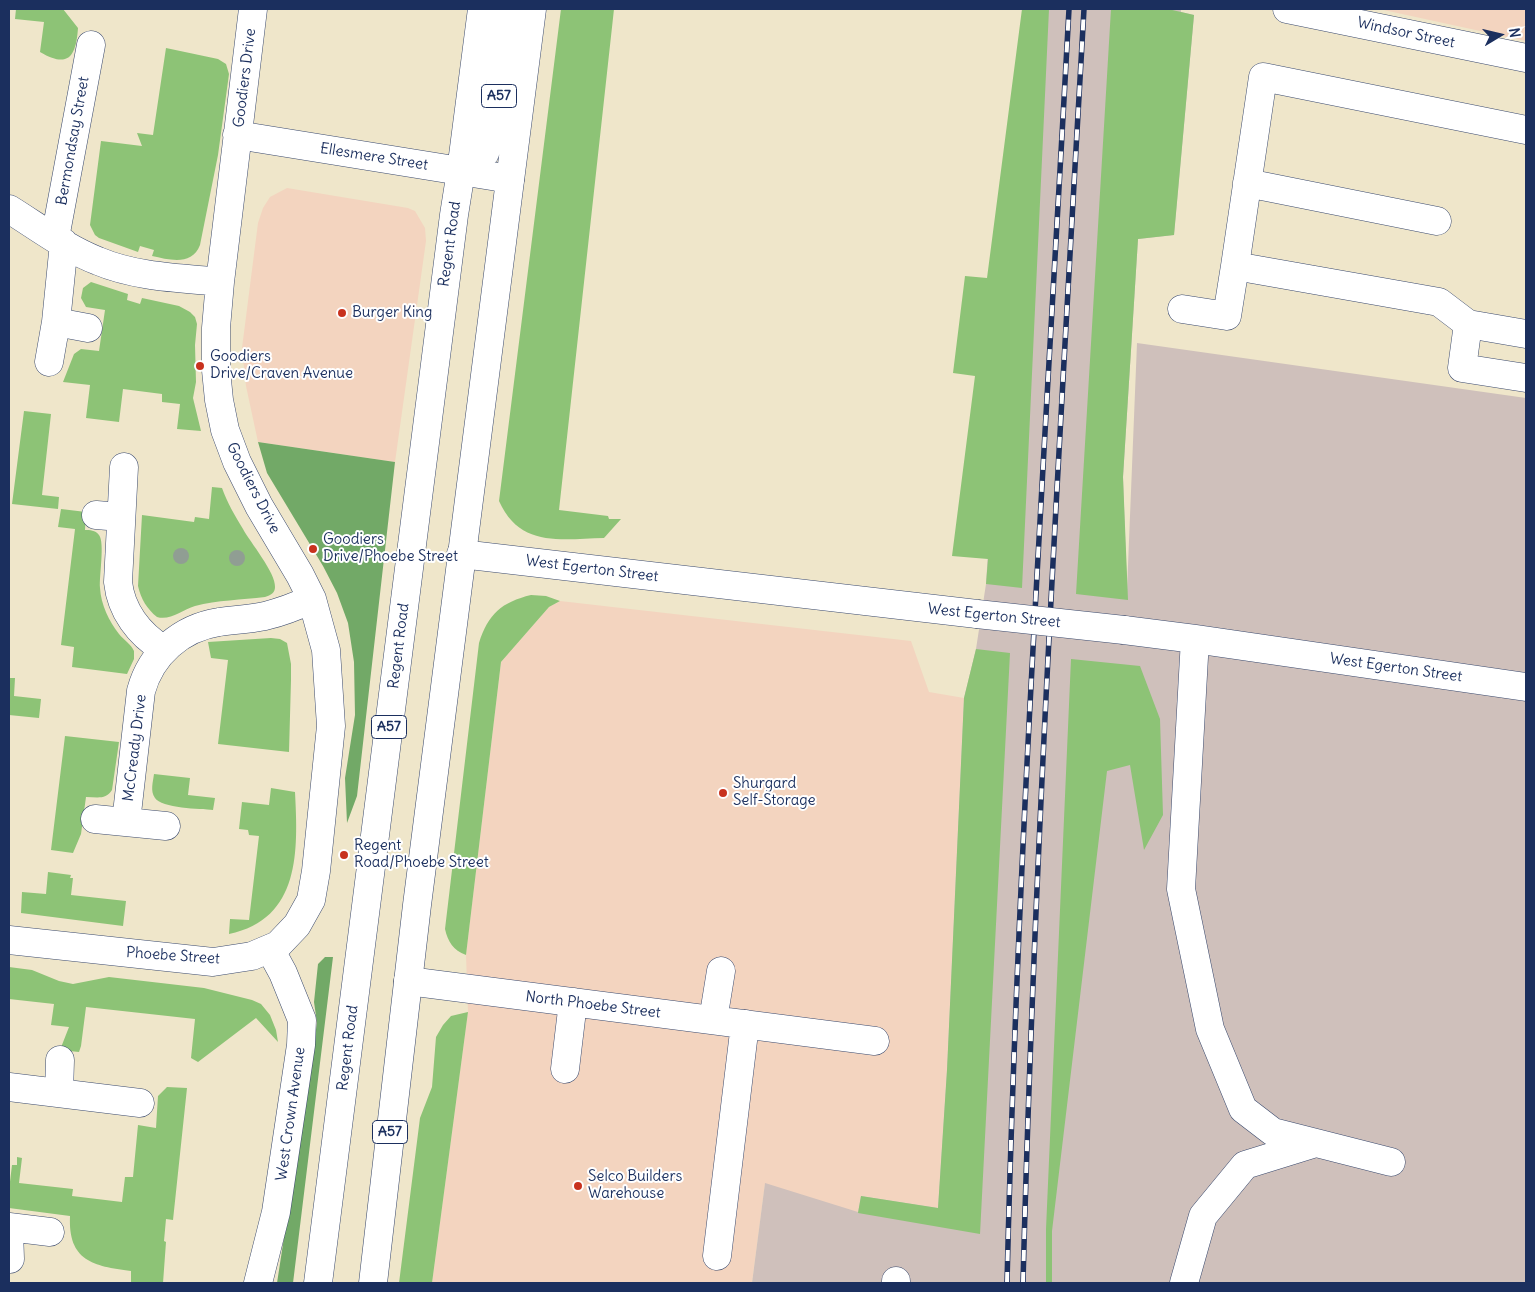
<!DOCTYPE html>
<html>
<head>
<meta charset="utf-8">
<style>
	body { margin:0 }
	#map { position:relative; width:1535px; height:1292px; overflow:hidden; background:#efe6ca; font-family:Delius,sans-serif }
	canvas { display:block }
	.frame { position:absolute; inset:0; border:10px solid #1b2f5e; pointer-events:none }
	.north { position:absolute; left:1475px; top:10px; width:50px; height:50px; -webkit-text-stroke:4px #fff; paint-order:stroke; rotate:81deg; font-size:14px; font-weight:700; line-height:20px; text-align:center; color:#1b2f5e }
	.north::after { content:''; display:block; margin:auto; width:18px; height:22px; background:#1b2f5e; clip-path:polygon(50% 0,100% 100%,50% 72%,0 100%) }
</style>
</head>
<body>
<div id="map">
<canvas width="1535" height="1292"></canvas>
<div class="frame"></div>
<div class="north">N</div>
</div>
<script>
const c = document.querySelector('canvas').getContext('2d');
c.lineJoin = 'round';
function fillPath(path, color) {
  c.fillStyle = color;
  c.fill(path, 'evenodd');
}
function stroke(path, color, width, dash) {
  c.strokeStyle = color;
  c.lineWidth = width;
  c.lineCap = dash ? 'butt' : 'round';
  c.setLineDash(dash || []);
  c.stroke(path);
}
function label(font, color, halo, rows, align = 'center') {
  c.font = font + ' Delius,sans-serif';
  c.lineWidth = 4;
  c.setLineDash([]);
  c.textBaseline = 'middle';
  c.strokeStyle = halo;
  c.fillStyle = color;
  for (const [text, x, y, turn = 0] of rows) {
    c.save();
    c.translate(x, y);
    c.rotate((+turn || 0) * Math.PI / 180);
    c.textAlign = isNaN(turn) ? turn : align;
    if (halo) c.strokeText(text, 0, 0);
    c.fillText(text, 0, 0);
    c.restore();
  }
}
const built = new Path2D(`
	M1379 9H1526V41Z
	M287 188 408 208 415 211 425 228 426 241 395 462 258 442 246 386 242 348 258 223 263 208 270 197Z
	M560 601 911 641 929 692 964 698 947 1070 938 1208 861 1196 858 1213 765 1184 752 1283H432L468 1012 466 955 501 662 549 607Z`);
const industrial = new Path2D(`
	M1037 9H1181V12L1194 15 1174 235 1138 239 1123 477 1127 590 1137 343 1526 398V1283H752L765 1183 858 1212 861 1196 938 1208 947 1070 964 698 976 649 986 584 1013 150Z`);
const green = new Path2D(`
	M16 9H63L78 28C76 56 69 69 40 52L44 22 15 19Z
	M561 9H614L559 510 608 516 609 519H621L604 538C561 539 520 548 499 501Z
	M1022 9H1049L1022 588 986 584 988 559 952 556 975 376 953 373 965 276 987 278Z
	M1111 9H1168L1194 15 1174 235 1138 239 1123 477 1128 600 1076 594Z
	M166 48 218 59 226 64 229 74 218 155 200 245C192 266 170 260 152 256L154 250 140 246 138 252 99 238 95 235 90 225 101 141 142 146 137 133 153 135Z
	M91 282 128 294 127 300 140 304 142 298 179 306 190 312 195 317 197 324 195 345 196 382 193 398 201 431 177 429 180 404 162 402V394L123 389 119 422 86 418 90 385 63 382 74 354 81 349 99 351 105 310 86 307 81 298 83 288Z
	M24 411 51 414 42 495 59 497 58 509 12 504Z
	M212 487 222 488C227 502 235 516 243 529 250 542 276 573 275 587 275 593 271 595 265 597 242 600 217 600 195 606 182 610 170 621 157 617 147 609 141 599 138 586L142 515 194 522 195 517 209 519Z
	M61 509 86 512 85 530C90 530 95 530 99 535 105 543 99 576 100 588 101 605 109 621 119 634 124 640 131 644 134 651V659L127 674 72 667 74 647 61 645 75 529 58 527Z
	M531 595 546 596 560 601 549 607 501 662 466 955C453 950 448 942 445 929L479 643C488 614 502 602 531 595Z
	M271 638 280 639 287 643 291 664V680L289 752 218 744 228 660 211 658 208 642Z
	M976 649 1010 653 980 1234 858 1213 861 1196 938 1208 947 1070 964 698Z
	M1071 659 1140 666 1160 719 1163 815 1144 850 1130 765 1107 771 1052 1231V1283H1046V1229Z
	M9 678H15L14 696 41 699 39 718 9 715Z
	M65 736 119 742 112 790C106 800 97 797 86 797L81 834 73 853 51 850Z
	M154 774 190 778 188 795 215 798 213 810C201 809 161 808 155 798 150 791 153 782 154 774Z
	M271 788 295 792C298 850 301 919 229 934L230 919 249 920 259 836 249 835 248 830 239 829 242 802 269 805Z
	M48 872 71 875 70 878H73L71 895 126 901 123 926 21 913 22 892 46 894Z
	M9 967 32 970 59 981 73 984 109 977 204 988 252 1000 261 1004 270 1015 276 1030 278 1042 256 1018 198 1062 191 1058 195 1019 86 1007 81 1046 79 1052 60 1050 69 1027 51 1025 54 1004 9 999Z
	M468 1012 432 1283H399L420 1118 432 1087 436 1037 443 1025 451 1016Z
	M167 1087 187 1088 173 1220 166 1219 164 1241 166 1242 163 1283H131V1271C93 1266 68 1261 70 1216L9 1208V1190L12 1165H17V1157L22 1158 19 1183 73 1189 72 1196 122 1202 125 1177H133L138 1125 156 1128 158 1096Z`);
const forest = new Path2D(`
	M258 442 395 462 357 796 347 823 345 778 355 715 354 662 348 623 337 593 323 566 267 473Z
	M325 957H333L293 1283H277L317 1023 314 1002 318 964Z`);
const minor = new Path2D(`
	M1287 9 1526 58
	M1526 130 1263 77 1235 266 1439 302 1468 324 1526 334
	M237 135 510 179
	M1247 183 1437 221
	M9 209C38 227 67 249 98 261 136 277 180 278 220 282
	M55 238 91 45
	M1182 309 1227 316 1235 266
	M56 322 88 328
	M1468 324 1462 368 1526 378
	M49 362 56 322 64 243
	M124 467 118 582C121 611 139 634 163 649
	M96 515 121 517
	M461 554 977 614
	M1124 630 1195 639 1526 687
	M1195 639 1181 889 1210 1029 1243 1109 1273 1132 1391 1162
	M95 819 166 826
	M126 822 141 691C151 654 181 628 219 622 234 620 250 619 265 616 281 612 297 606 312 599
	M9 940 213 962 252 956 278 945 297 925 311 900 316 871 331 726 326 650 312 599 300 575 259 506 237 462 225 430 219 400 216 370V328L220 282 253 9
	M408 981 875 1041
	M713 1020 721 971
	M565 1069 573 1002
	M9 1087 140 1103
	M59 1093 60 1060
	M9 1227 50 1232
	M9 1230 10 1259
	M717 1256 745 1024
	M258 1283 276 1212 301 1045 302 1020 283 973 270 949
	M896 1283V1281
	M1184 1283 1203 1216 1245 1165 1316 1143`);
const highway = new Path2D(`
	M461 171 485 153 497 112 510 9
	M318 1283 454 215 461 171 482 9
	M373 1283 417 905 532 9`);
const rail = new Path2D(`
	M1007 1283C1017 858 1046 433 1069 9
	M1023 1283C1034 858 1060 433 1084 9`);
const minorBridge = new Path2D(`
	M977 614 1124 630`);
const trees = [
	[181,556],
	[237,558]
];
const markers = [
	[342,313,5,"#c8321e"],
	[200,366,5,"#c8321e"],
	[313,549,5,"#c8321e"],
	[723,793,5,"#c8321e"],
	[344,855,5,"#c8321e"],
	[578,1186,5,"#c8321e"]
];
const shields = [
	[499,96,35],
	[389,727,35],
	[390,1132,35]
];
const shieldNames = [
	["A57",499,96],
	["A57",389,727],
	["A57",390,1132]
];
const streetNames = [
	["Windsor Street",1406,33,12],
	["Goodiers Drive",245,78,-83],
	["Bermondsay Street",73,141,-80],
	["Ellesmere Street",374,157,9],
	["Regent Road",450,244,-82],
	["Goodiers Drive",253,488,63],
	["West Egerton Street",592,569,7],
	["West Egerton Street",994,616,6],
	["Regent Road",399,646,-83],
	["West Egerton Street",1396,668,8],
	["McCready Drive",135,748,-83],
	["Phoebe Street",173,956,4],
	["North Phoebe Street",593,1005,7],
	["Regent Road",348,1048,-83],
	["West Crown Avenue",291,1114,-82]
];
const poiNames = [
	["Burger King",352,313],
	["Goodiers",210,357],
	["Drive/Craven Avenue",210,374],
	["Goodiers",323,540],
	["Drive/Phoebe Street",323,557],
	["Shurgard",733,784],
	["Self-Storage",733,801],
	["Regent",354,846],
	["Road/Phoebe Street",354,863],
	["Selco Builders",588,1177],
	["Warehouse",588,1194]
];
fillPath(built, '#f3d4bf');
fillPath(industrial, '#cfc0bb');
fillPath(green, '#8dc376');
fillPath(forest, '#72a967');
stroke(minor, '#3b4a6e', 29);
stroke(highway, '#3b4a6e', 29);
stroke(minor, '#fff', 28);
stroke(highway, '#fff', 28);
stroke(rail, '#1b2f5e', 5.5);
stroke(rail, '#fff', 4, [11]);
stroke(minorBridge, '#3b4a6e', 29, []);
stroke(minorBridge, '#fff', 28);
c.fillStyle = '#909e93';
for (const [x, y] of trees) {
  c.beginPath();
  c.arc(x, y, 8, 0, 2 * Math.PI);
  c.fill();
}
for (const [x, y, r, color] of markers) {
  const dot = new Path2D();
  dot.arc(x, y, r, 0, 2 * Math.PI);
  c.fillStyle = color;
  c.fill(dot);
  stroke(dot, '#fff', 2);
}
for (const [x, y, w] of shields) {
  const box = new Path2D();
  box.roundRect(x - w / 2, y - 11.5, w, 23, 4);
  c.fillStyle = '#fff';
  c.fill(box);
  stroke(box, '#1b2f5e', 1);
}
label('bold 14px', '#1b2f5e', null, shieldNames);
label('15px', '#1b2f5e', '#fff', streetNames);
label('15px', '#1b2f5e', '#fff', poiNames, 'left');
</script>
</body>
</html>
